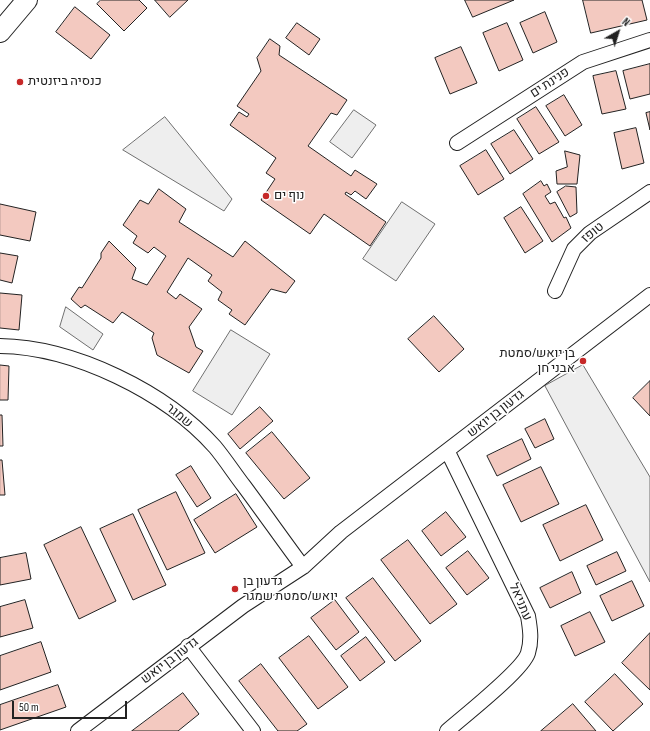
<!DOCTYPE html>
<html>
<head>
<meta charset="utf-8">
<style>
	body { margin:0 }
	#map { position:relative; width:650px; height:731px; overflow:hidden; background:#fff; font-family:"Sofia Sans Condensed",sans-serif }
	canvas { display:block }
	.north { position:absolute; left:598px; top:12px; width:40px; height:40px; -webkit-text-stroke:3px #fff; paint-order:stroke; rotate:39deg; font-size:11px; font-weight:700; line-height:16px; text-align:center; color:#222 }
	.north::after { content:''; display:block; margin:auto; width:14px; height:18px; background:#222; clip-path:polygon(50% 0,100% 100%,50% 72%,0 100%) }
	.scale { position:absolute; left:12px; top:701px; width:115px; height:18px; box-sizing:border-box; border:2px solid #222; border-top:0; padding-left:5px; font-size:12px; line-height:14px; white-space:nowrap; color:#222; -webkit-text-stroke:3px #fff; paint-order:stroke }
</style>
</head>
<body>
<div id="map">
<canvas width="650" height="731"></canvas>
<div class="north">N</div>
<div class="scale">50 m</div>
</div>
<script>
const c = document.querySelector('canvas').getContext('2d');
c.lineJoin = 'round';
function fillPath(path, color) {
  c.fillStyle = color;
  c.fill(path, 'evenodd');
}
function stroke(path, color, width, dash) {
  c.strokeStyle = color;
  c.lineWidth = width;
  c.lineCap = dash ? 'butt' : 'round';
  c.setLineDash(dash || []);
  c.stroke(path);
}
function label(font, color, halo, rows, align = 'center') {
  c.font = font + ' "Sofia Sans Condensed",Heebo,sans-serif';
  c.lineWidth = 3;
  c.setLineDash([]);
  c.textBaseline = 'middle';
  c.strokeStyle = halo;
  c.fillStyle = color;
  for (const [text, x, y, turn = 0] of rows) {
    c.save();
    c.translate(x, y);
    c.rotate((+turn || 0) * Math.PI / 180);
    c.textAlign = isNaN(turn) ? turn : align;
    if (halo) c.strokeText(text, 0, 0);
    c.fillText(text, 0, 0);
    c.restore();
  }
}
const green = new Path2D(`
	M354 110 376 125 352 158 330 142Z
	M165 117 232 199 224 211 123 150Z
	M402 202 435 224 396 281 363 259Z
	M66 307 103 334 93 350 60 327Z
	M231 330 270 354 232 415 193 391Z
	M583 365 650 477V582L545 386Z`);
const building = new Path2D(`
	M101 0H139L147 8 124 31 97 4Z
	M155 0H188L170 17Z
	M465 0H514L473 17Z
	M583 0H642L647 20 591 33Z
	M75 7 110 35 91 59 56 32Z
	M545 12 557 42 533 53 520 23Z
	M297 23 320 39 309 55 286 38Z
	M507 23 523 60 499 71 483 33Z
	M270 39 280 46 279 55 347 100 337 115 331 113 308 146 351 176 355 170 377 184 366 199 355 191 351 195 346 192 345 194 386 222 370 246 324 214 310 234 261 200 275 179 266 173 276 158 230 125 239 112 247 117 249 114 237 106 261 71 257 58Z
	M461 47 477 83 450 94 435 58Z
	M650 64V94L630 99 623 71Z
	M616 71 626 109 602 114 593 76Z
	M564 95 582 125 565 136 546 106Z
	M536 107 559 142 539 154 517 119Z
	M650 112V130L646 113Z
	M636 128 644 163 622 169 614 133Z
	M514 130 533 159 510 174 491 144Z
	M486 150 504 179 478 195 460 166Z
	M565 151 580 155 577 184H557L556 171 567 167Z
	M541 181 544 186 547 184 551 192 545 196 550 204 555 202 564 218 566 217 571 228 552 242 523 194Z
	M566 186 576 187 577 213 570 217 557 192Z
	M159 189 186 209 179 222 233 257 245 241 295 281 286 293 271 289 245 325 229 314 232 310 218 300 222 292 208 281 212 275 188 258 167 292 176 299 180 294 202 309 189 327 196 347 203 351 189 373 157 355 152 338 154 333 122 312 113 323 85 305 81 308 71 299 79 287 82 288 101 258V253L109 241 136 268 132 279 147 285 166 256 154 247 148 253 133 243 137 236 123 225 140 200 148 204Z
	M0 204 36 212 30 241 0 235Z
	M521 207 543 241 525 253 504 218Z
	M0 253 18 256 12 283 0 280Z
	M0 293 22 295 19 330 0 328Z
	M434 316 464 349 439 372 408 339Z
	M0 365 9 366 8 400H0Z
	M650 381V416L633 398Z
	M260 407 273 421 240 449 228 434Z
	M0 415H2L3 446H0Z
	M545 419 554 439 535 448 525 429Z
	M272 432 310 478 284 499 246 453Z
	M522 439 531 459 497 476 487 456Z
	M0 460H2L5 495H0Z
	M191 466 211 498 197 507 176 475Z
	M541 467 559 504 521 522 503 485Z
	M176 492 205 553 167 570 138 510Z
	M236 494 257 527 215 553 194 520Z
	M586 505 603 540 560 561 543 525Z
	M446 512 466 537 441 556 422 531Z
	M133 514 166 585 133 600 100 529Z
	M81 527 116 601 79 619 44 545Z
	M408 540 457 604 430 624 381 560Z
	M468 551 489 578 467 595 446 568Z
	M617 552 626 571 596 585 587 566Z
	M26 553 31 579 0 585V558Z
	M572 572 581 593 550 608 540 588Z
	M373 578 421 641 395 661 346 598Z
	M632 581 644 606 612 621 600 596Z
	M25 600 33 628 0 637V607Z
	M335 600 359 632 336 650 311 618Z
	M590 612 605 642 575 656 561 626Z
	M650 633V690L622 663Z
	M309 636 348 687 318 709 279 658Z
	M366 637 385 662 360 681 341 656Z
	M41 642 51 672 0 690V656Z
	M261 664 307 724 297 731H278L239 681Z
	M615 674 643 704 613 731 585 702Z
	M58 685 66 707 0 730V705Z
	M183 693 199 714 178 731H132Z
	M573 704 596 731H541Z`);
const street = new Path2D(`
	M457 143 583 62 650 40
	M555 291 574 249 590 233 650 192
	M0 346C74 347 166 392 215 447 225 459 234 473 244 486 264 513 283 540 303 567
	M188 646 253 731
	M78 731 243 606 303 567 341 532 650 295
	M447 731C464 716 523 670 528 653 532 640 530 628 528 616L448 452`);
const secondary = new Path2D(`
	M0 32 27 0`);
const markers = [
	[20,82,4,"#c62828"],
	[266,196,4,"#c62828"],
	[583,361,4,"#c62828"],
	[235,589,4,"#c62828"]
];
const poiNames = [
	["כנסיה ביזנטית",28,82],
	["נוף ים",274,196],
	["בן יואש/סמטת",575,354,"right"],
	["אבני חן",575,369,"right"],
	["גדעון בן",243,582],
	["יואש/סמטת שמגר",243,597]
];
const streetNames = [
	["פנינת ים",550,83,-33],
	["טופז",593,233,-39],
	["גדעון בן יואש",496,414,-38],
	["שמגר",179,416,39],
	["עתניאל",520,602,67],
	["גדעון בן יואש",170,661,-37]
];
fillPath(green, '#eee');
stroke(green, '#6f6f6f', 1);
fillPath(building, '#f3c9c0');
stroke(building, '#222', 1);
stroke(street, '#222', 16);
stroke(secondary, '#222', 22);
stroke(street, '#fff', 14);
stroke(secondary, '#fff', 20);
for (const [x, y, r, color] of markers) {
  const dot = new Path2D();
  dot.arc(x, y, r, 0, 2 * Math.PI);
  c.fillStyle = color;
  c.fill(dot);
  stroke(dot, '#fff', 1.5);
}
label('13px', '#222', '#fff', poiNames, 'left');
label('13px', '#222', '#fff', streetNames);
</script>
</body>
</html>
